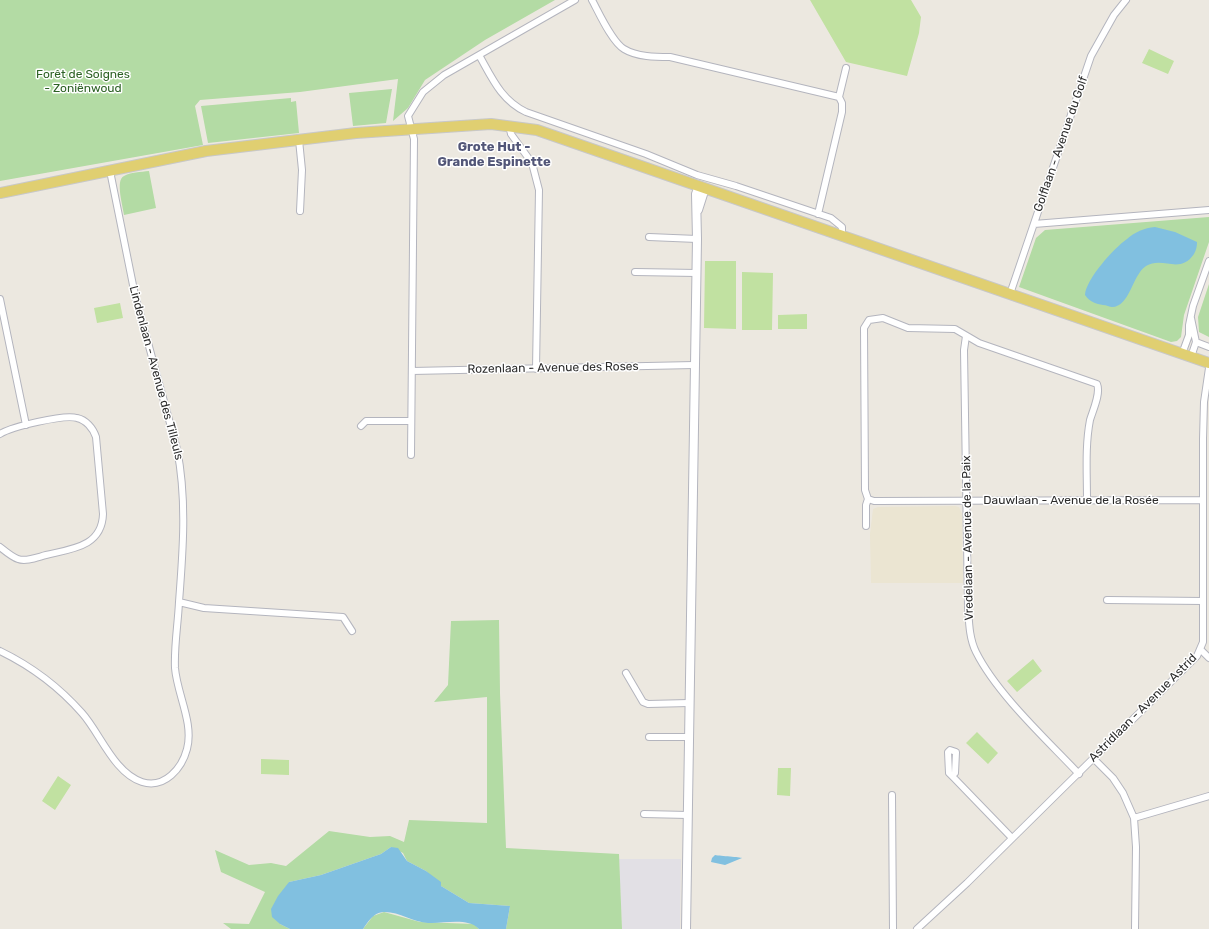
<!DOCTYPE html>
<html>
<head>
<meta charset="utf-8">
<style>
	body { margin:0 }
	canvas { display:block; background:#ece8e0 }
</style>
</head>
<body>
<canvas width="1209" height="929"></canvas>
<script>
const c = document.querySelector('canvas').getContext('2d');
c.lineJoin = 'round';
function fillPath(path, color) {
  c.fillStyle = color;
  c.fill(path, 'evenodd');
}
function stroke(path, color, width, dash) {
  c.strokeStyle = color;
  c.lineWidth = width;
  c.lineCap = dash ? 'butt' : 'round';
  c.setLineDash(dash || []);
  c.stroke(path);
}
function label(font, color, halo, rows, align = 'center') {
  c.font = font + ' Rubik,sans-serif';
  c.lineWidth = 3;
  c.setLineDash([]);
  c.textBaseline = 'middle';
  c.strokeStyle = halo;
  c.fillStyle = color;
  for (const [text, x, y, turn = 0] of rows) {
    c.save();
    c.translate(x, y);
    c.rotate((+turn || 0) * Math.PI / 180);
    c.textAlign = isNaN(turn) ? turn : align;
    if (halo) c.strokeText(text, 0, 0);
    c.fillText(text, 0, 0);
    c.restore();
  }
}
const industrial = new Path2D(`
	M619 859H681L680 929H622Z`);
const education = new Path2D(`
	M955 506 959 507 962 514 963 583H871L870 534 873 509 878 507Z`);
const green = new Path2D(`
	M0 0H555L485 40 425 80 408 108 393 121 398 79 300 92 200 100 195 106 203 145 0 181Z
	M392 89 386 123 353 126 349 93Z
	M291 98V102L296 101 299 133 208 143 201 106Z
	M149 171 156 208 124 215C123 206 115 180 124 176 130 172 141 172 149 171Z
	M1209 217V242L1184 315 1181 337 1177 341 1171 342 1019 287 1036 238 1045 230Z
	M1209 284V337L1199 332 1198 317Z
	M499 620 500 693 506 848 619 854 622 929H506L510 906 469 903 441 886 426 871 407 861 403 853 391 847 381 854 321 875 289 882 280 924 290 929H231L223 923 249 924 265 892 221 872 215 850 249 865 271 863 286 866 329 831 370 837 390 836 404 842 409 820 487 823V697L434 702 448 685 451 621Z
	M384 912 420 922 474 924 479 929H363L373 916Z`);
const pitch = new Path2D(`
	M810 0H911L921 17 919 33 907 76 846 62Z
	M1149 49 1174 61 1168 74 1142 63Z
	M705 261H736V329L704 328Z
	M742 272 773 273 772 330H742Z
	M120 303 123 318 97 323 94 308Z
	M807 314V329H778V315Z
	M1033 659 1042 671 1017 692 1007 681Z
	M977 732 998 753 988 764 966 743Z
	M261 759 289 760V775L261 774Z
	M778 768H791L790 796 777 795Z
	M58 776 71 785 55 810 42 801Z`);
const water = new Path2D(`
	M1155 227 1175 232 1197 242C1197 247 1196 250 1194 254 1180 275 1163 256 1146 266 1132 275 1130 307 1112 307 1110 307 1106 305 1103 305 1096 304 1090 302 1085 295 1086 279 1114 248 1127 239 1135 232 1144 228 1155 227Z
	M391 847 398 848 407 861 426 871 441 882V886L469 903 510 906 506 929H479C467 917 444 924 428 923 413 922 398 911 383 912 373 913 368 922 363 929H290L280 924 272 917 271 909 278 896 289 882 321 875 381 854Z
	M715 855C721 856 740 857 742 858L725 865 711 862 712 858Z`);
const minor = new Path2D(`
	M592 0C599 13 612 42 624 49 637 57 656 57 670 57L839 97 842 103V112L818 214
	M479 55C492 78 501 100 526 112L646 154 697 175 736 186 831 218 842 227V235
	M839 97 846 68
	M509 125 511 134 532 163 539 190 536 369
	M299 140 302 170 300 211
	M1034 224 1209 210
	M649 237 697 239
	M635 272 697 273
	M1010 294 1091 56 1114 15 1126 0
	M0 299 26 425
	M966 336 964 350 968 607C969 621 969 638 976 652 997 694 1046 739 1079 774
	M1196 342 1209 347
	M1182 354 1189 335V325L1193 306 1209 261
	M1191 357 1196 342 1191 318
	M412 371 694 365
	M361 426 366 421H411
	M0 434C11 427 64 414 77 418 86 420 93 428 96 437L103 514C102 547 71 549 46 555 38 557 26 562 18 559 12 557 5 551 0 547
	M411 455 414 139 408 116 423 92 444 75 575 0
	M868 499 874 501 1203 500
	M866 526V505L868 499 865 490 864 328 869 320 883 318 908 328 955 329 979 343 1097 384C1101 393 1093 410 1090 420 1085 446 1087 473 1087 500
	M1107 600 1203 601
	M179 602 204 608 343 617 352 631
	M1200 649 1209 658
	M0 651C31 666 59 687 82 713 100 733 114 773 142 782 165 789 182 768 187 749 194 723 177 694 175 668 174 646 178 624 179 602 183 551 187 499 177 449L135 295 110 171
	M626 673 643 702 648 704 689 703
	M649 737H689
	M1094 759 1113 778 1123 793 1134 818 1136 847 1135 929
	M952 776 949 773 948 752 950 750 956 752 955 773 952 776 954 778 1012 838
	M892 795 893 929
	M644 814 688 815
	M1134 818 1209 796
	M917 929 967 883 1197 656 1203 642V439L1204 402 1209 368`);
const tertiary = new Path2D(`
	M698 210 705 188
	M686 929 697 239 696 194 699 186`);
const primary = new Path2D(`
	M0 193 206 151 356 133 491 124 537 130 563 139 1209 363`);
const parkNames = [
	["Forêt de Soignes",83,75],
	["- Zoniënwoud",83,89]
];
const streetNames = [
	["Golflaan - Avenue du Golf",1061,144,-71],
	["Rozenlaan - Avenue des Roses",553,368,-1],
	["Lindenlaan - Avenue des Tilleuls",156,373,75],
	["Dauwlaan - Avenue de la Rosée",1071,501],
	["Vredelaan - Avenue de la Paix",968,538,-91],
	["Astridlaan - Avenue Astrid",1143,708,-45]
];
const neighbourhoodNames = [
	["Grote Hut -",494,147],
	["Grande Espinette",494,162]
];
fillPath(industrial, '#e2e0e5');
fillPath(education, '#ebe5d2');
fillPath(green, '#b3dba4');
fillPath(pitch, '#c1e1a1');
fillPath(water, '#81c0e0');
stroke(minor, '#b4b5be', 8);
stroke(tertiary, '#b4b5be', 10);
stroke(primary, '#c8c8c8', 12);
stroke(minor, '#fff', 6);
stroke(tertiary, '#fff', 8);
stroke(primary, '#e0cf71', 10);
label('12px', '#2c6124', '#fff', parkNames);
label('12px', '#2c2c2c', '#fff', streetNames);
label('bold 13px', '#525678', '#fff', neighbourhoodNames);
</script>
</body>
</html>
